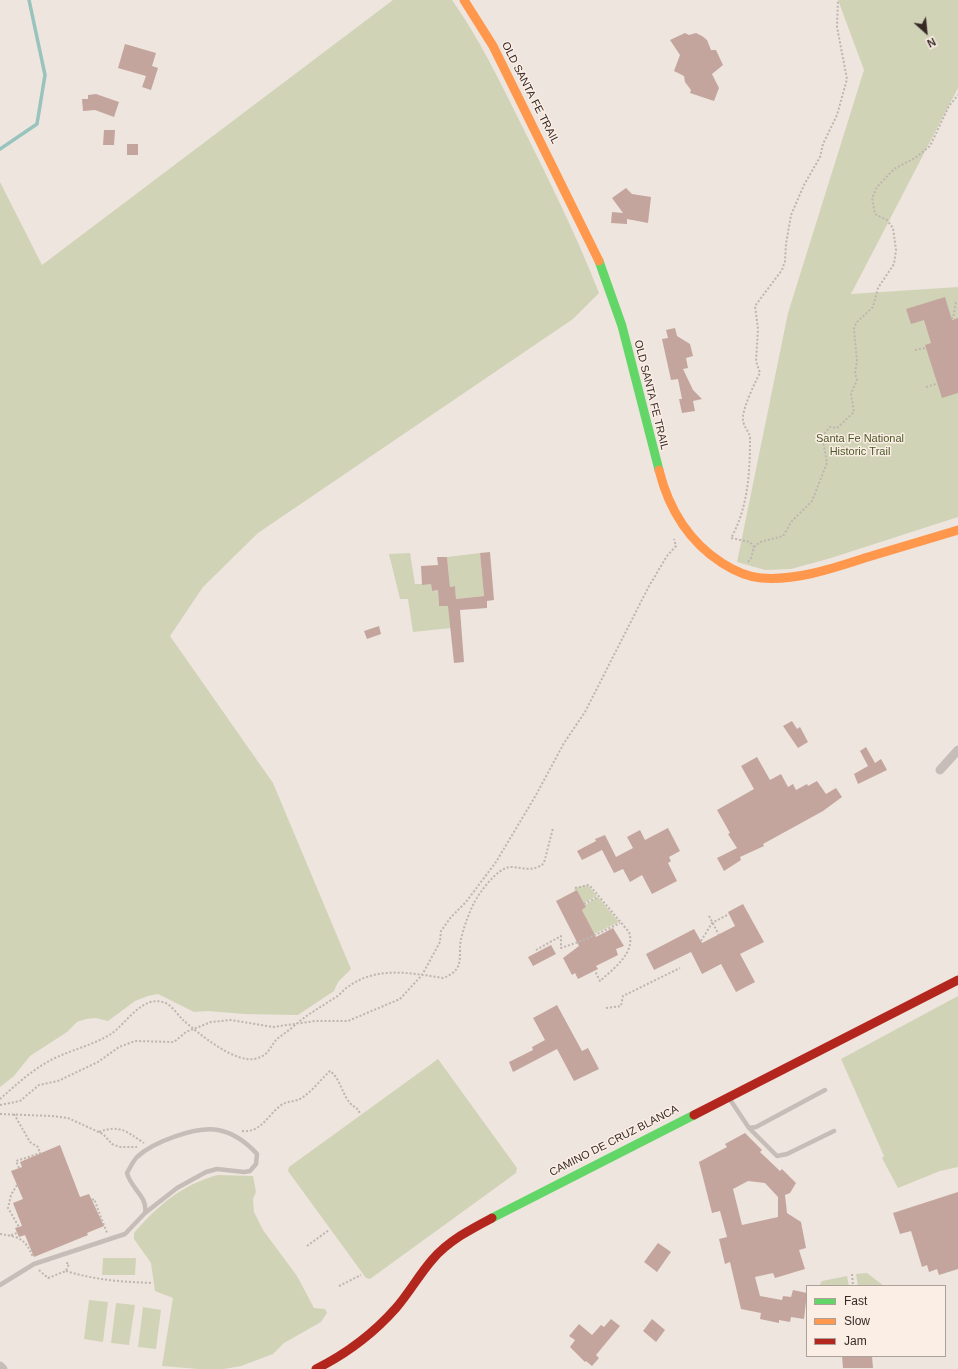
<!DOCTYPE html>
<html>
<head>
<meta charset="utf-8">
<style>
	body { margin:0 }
	#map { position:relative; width:958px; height:1369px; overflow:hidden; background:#eee5de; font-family:Arial,sans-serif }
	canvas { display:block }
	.legend { position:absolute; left:806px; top:1285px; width:140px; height:72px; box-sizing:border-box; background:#fbeee5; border:1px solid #ad9f99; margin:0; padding:5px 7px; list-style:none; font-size:12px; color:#372926 }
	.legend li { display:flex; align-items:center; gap:8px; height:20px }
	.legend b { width:20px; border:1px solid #ad9f99 }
	.north { position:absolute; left:906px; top:12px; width:40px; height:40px; -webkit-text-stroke:3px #fbeee5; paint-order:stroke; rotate:153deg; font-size:11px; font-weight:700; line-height:16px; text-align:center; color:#372926 }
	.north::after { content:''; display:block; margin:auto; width:14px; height:18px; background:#372926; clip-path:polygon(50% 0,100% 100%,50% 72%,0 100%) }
</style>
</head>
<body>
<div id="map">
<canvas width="958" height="1369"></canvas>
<ul class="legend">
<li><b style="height:5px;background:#63d668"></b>Fast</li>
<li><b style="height:5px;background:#ff974d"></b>Slow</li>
<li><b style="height:5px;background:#b3261e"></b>Jam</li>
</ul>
<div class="north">N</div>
</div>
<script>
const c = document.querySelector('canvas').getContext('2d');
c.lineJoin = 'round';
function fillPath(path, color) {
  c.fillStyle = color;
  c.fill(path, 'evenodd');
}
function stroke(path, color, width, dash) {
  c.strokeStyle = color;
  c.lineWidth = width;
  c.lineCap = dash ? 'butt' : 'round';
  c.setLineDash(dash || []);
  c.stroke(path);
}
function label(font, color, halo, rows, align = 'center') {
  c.font = font + ' Arial,sans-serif';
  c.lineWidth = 3;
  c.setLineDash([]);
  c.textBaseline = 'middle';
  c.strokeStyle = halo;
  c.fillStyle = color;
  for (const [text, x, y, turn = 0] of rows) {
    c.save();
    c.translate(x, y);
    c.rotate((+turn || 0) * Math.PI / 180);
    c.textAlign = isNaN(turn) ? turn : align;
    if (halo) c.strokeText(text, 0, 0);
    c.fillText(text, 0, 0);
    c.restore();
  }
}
const green = new Path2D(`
	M393 0H452C479 38 499 80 520 122 548 178 576 234 599 293L573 319 258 533 203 587 170 636 273 783 351 969 338 982 334 991 298 1015 244 1014 208 1011 194 1012 158 994 148 996 135 1001 108 1021 96 1018 86 1019 77 1022 67 1032 30 1056 14 1076 0 1087V182L42 265Z
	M838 0H958V88L851 294 958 287V517L831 558 791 569 765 570 737 562 788 313 864 70Z
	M410 553 415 584H431L432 591 438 590 439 606H449L451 628 413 632 408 599H400L389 554Z
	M480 553 484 596 456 599 455 586 450 587 447 557Z
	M588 885 597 896 584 903 577 890 574 891 575 888Z
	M598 897 619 922 594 934 582 910 586 907 585 905Z
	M958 996V1167L940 1171 898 1188 882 1158 884 1156 841 1059Z
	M438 1059 517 1168 516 1173 370 1279 366 1278 288 1171 289 1167Z
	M218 1175 253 1176 256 1192 253 1199 254 1212 263 1230 297 1276 314 1308 325 1309 327 1313 321 1322 284 1343 273 1354 241 1366 224 1369H199L162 1366 173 1298 155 1291 151 1263 134 1239V1233C157 1206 183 1184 218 1175Z
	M103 1258H136L135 1275H102Z
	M867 1273 884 1286H858L856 1274Z
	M847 1276 849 1286H819L822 1281Z
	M89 1300 108 1302 103 1342 84 1339Z
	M116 1303 135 1305 129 1345 111 1343Z
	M143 1307 161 1310 156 1349 138 1347Z`);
const stream = new Path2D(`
	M0 149 37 124 45 75 29 0`);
const building = new Path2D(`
	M685 33 689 35 696 33 702 36 707 40 711 50H716L723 65 712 74 719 88 714 101 690 93 691 90 685 82 684 76 674 71 680 55 670 40Z
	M125 44 156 53 152 66 158 68 151 90 142 87 146 76 118 68Z
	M96 94 119 102 114 117 95 110 83 111 82 99H88V95Z
	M104 130H115L114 145H103Z
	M127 144H138V155H127Z
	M626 188 632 194 651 197 648 223 627 219V224L611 223 612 212 623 213 612 198Z
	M945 297 952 320 958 318V393L942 398 925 345 931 343 924 320 911 324 906 309Z
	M675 328 677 336 690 344 693 356 686 358 688 368 683 369 693 390 702 399 693 401 695 411 682 413 679 399H682L678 379 671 380 662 339 668 338 666 330Z
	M490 552 494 600 487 601V608L460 610 464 662 454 663 448 606H439L438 590 432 591 431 584 422 585 421 566 438 565 437 557H447L450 587 455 586 456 599 484 596 480 553Z
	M379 626 381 634 367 639 364 631Z
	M792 721 797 729 800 727 808 742 798 748 783 726Z
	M866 747 875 763 881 759 887 770 858 784 854 774 868 766 860 751Z
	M757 757 770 780 781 774 788 787 793 784 796 790 807 784 808 786 817 781 826 794 836 788 842 797 823 811 763 844 764 846 740 857 741 860 724 871 717 858 737 848 728 834 730 833 717 810 754 789 741 766Z
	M668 828 680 851 669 857 671 861 668 863 677 881 652 894 642 875 630 882 623 869 614 873 602 850 582 860 577 851 596 841 595 839 605 835 616 857 633 848 627 837 640 830 645 840Z
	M577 890 586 907 582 910 596 937 613 928 624 946 616 949 618 955 596 966 598 969 578 979 575 973 572 975 563 958 579 946 556 901Z
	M743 904 764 942 740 954 755 982 736 992 721 964 702 974 691 952 654 970 646 954 694 929 702 943 735 926 728 912Z
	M551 945 556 954 533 966 528 957Z
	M557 1005 582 1051 588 1048 599 1069 574 1081 557 1049 513 1072 509 1062 533 1050 532 1047 545 1040 533 1018Z
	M745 1133 762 1150 760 1152 780 1171 782 1169 796 1183 790 1193 785 1195 787 1213 801 1222 806 1248 799 1250 805 1269 775 1278 773 1273 755 1277 760 1296 782 1300 783 1296 791 1297 793 1290 807 1293 804 1319 791 1317 790 1322 779 1320V1323L760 1319 761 1313 741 1309 730 1262 725 1264 719 1239 727 1237 720 1211 712 1213 699 1162 727 1147 725 1144ZM748 1181 765 1183 778 1197V1217L742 1225 733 1189Z
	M60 1145 80 1197 89 1194 104 1226 87 1233 88 1235 34 1257 25 1235 19 1237 15 1228 22 1226 13 1203 23 1199 11 1171 22 1167 20 1162Z
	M958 1192V1269L939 1275 937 1269 929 1272 927 1265 922 1267 911 1231 900 1234 893 1213Z
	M658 1243 671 1252 657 1272 644 1262Z
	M611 1319 620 1326 596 1355 599 1358 592 1366 586 1361 585 1362 570 1347 575 1340 569 1336 579 1324 592 1335 601 1325 604 1327Z
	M652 1319 665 1330 656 1342 643 1331Z
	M842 1356H872L873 1368H843Z`);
const path = new Path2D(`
	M951 318H953L956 302
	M915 350 925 348
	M926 387 936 384
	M754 547 760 542 783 536 792 521 812 501 827 463 823 441 824 434 830 427 837 428 854 412 851 394 857 380 855 373 857 361 854 329 856 323 873 307 878 288 894 264 896 250 893 228 887 220 875 214 872 198 877 187 894 169 915 158 930 146 949 106 958 95
	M748 562 751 558 754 547 750 542 731 538C748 508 750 472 750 439 750 430 742 428 743 416 744 406 755 382 760 373L756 361 758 329 755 306 782 270 785 261 786 244 791 215 804 185 820 157 823 144 837 115 847 79 837 27 838 0
	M575 888 588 885 591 887 629 932C636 953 614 968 600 981L595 971
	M584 904 598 897
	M709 916 719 935
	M701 941 712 923 729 914
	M536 950 561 936V948L587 939 620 923
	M606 1008 621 1006 623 996 680 968
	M0 1099C17 1084 34 1068 55 1058 74 1049 93 1045 111 1034 126 1024 141 996 163 1002 171 1004 177 1014 183 1020 198 1033 237 1066 258 1058 270 1054 270 1046 277 1039 282 1035 288 1031 294 1026 306 1015 321 1007 336 997 341 994 344 989 349 986 378 966 411 973 443 978 468 969 456 954 462 935 465 924 469 913 474 903 479 893 497 868 510 867 523 867 533 873 544 863L553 828
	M0 1105 20 1101 39 1085 58 1081 98 1062 119 1047 135 1041 174 1042 186 1032 211 1022 231 1020 273 1027 315 1021H348L400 999 422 975 440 942 441 931 451 917 466 902 496 862 536 795 564 743 585 712 649 586 667 556 676 546 674 539
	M0 1114 52 1116 68 1118 103 1134 112 1144 120 1147H137
	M14 1114 30 1142 38 1147 40 1153
	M242 1131C261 1133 267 1116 280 1106 286 1101 294 1102 300 1099 312 1092 320 1080 330 1071 340 1078 342 1094 350 1103 354 1108 358 1107 360 1114
	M99 1132C120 1124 127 1132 144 1143
	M19 1168 16 1161 41 1153
	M17 1185 11 1195 8 1208 19 1227
	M92 1200 94 1199 107 1233
	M0 1234C19 1237 25 1238 33 1257
	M11 1235 17 1233
	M307 1246 329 1230
	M39 1270 48 1278 66 1271 69 1264 65 1262
	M66 1271C95 1280 123 1282 153 1283
	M852 1274 853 1286
	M339 1286 361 1275`);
const lane = new Path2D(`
	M729 1098 749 1128 756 1127 825 1090
	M749 1128 777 1156 787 1154 834 1131
	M0 1285 34 1264 125 1234 145 1213 177 1188 206 1172 217 1169 244 1172 250 1171 256 1164 257 1154C247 1143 234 1133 218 1130 196 1126 153 1142 137 1157 133 1161 130 1168 127 1173 131 1189 148 1196 145 1213`);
const street = new Path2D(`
	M940 770 958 750
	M0 1366 3 1369`);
const fast = new Path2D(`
	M599 261 622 326 659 470
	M492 1218 694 1115`);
const slow = new Path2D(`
	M464 0 493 46 599 261
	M659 470C669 510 688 541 722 563 733 570 748 577 761 578 797 581 834 568 868 557 898 548 928 539 958 530`);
const jam = new Path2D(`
	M694 1115 958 980
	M316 1369C346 1354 373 1334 396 1308 409 1293 419 1275 432 1260 448 1241 471 1229 492 1218`);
const streetNames = [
	["OLD SANTA FE TRAIL",530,93,63],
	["OLD SANTA FE TRAIL",651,395,76],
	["CAMINO DE CRUZ BLANCA",614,1141,-27]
];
const parkNames = [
	["Santa Fe National",860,439],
	["Historic Trail",860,452]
];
fillPath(green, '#d1d3b7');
stroke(stream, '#99c3bd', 3.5);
fillPath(building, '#c3a59e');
stroke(path, '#bfb5b0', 2, [2, 2]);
stroke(lane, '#c6bdb8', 4.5);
stroke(street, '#c6bdb8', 9);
stroke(fast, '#63d668', 9);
stroke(slow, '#ff974d', 9);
stroke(jam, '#b3261e', 9);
label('11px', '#372926', '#fbeee5', streetNames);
label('11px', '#4c5827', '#fbeee5', parkNames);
</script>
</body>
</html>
